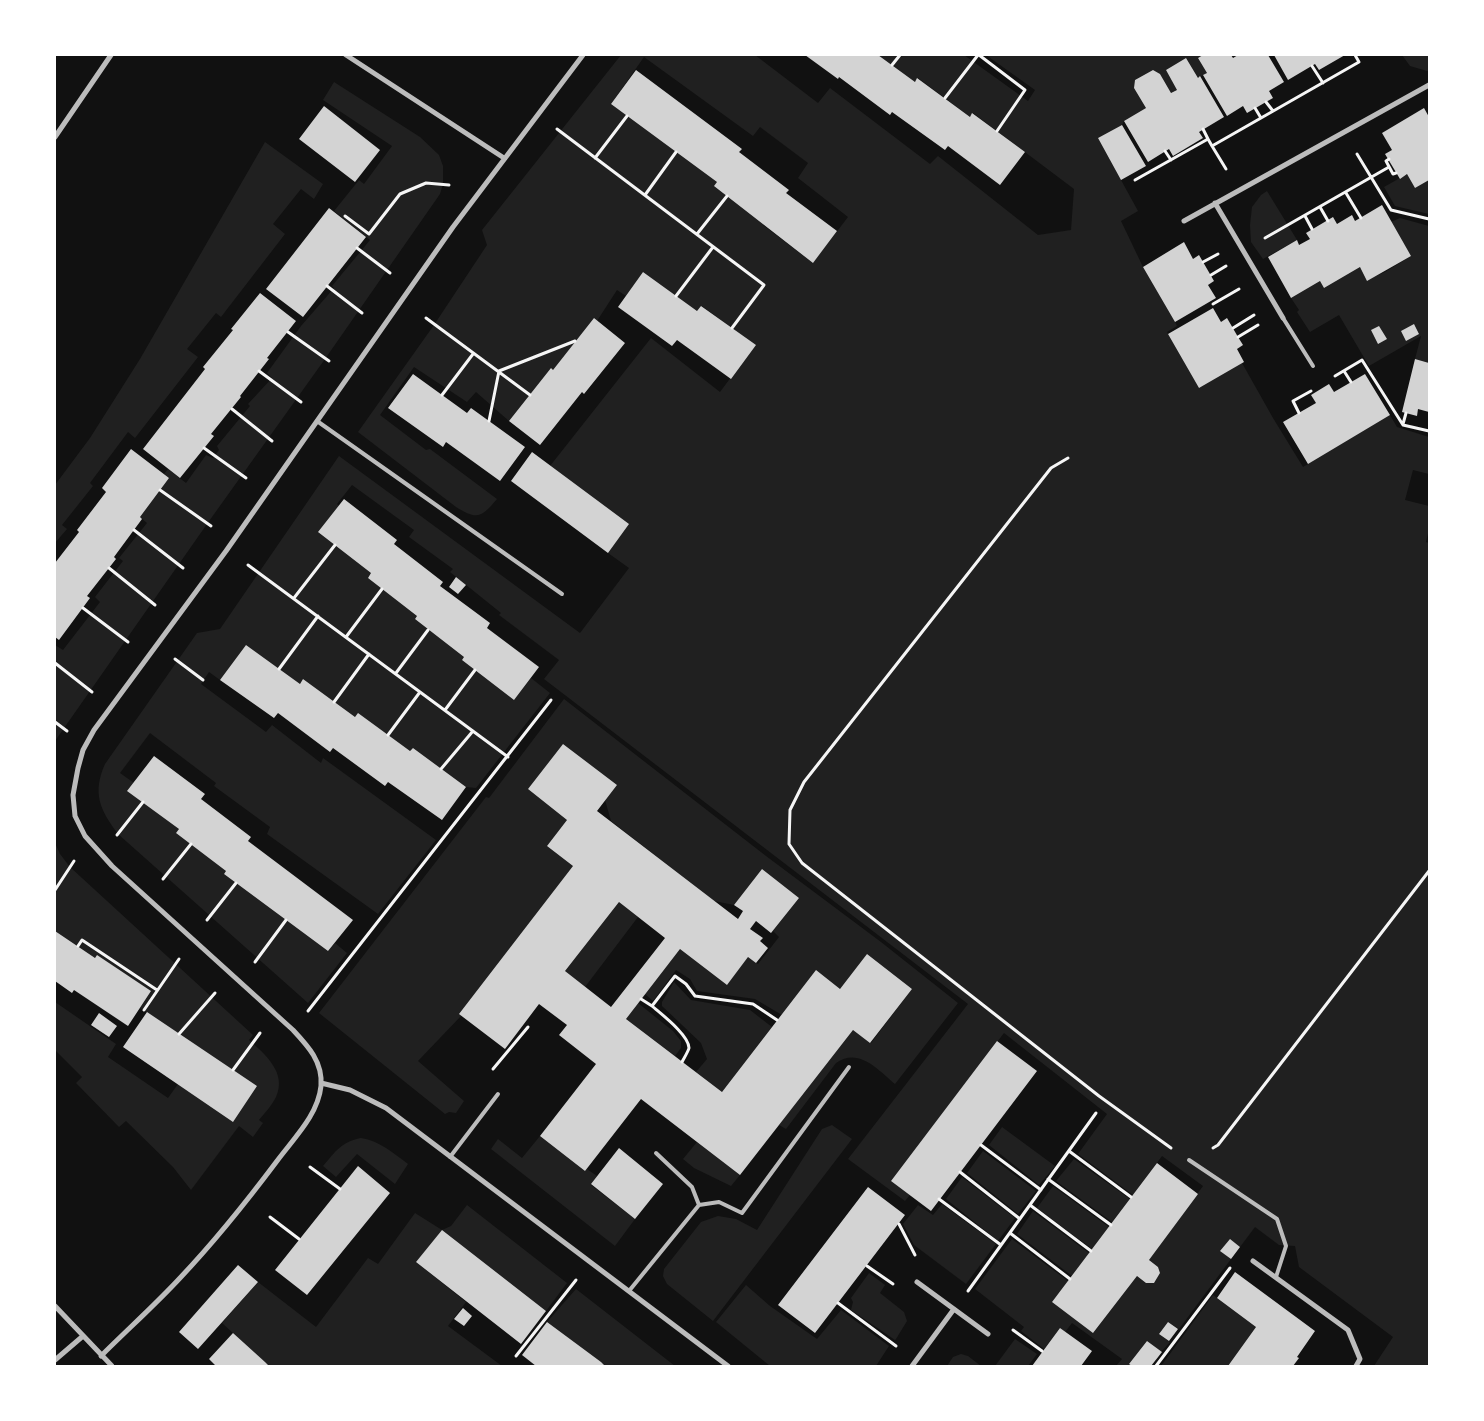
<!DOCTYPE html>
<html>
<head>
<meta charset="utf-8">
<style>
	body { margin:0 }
	#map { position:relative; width:1484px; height:1421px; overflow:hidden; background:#111; font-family:Merriweather,serif }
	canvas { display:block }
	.frame { position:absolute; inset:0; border:56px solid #fff; pointer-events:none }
</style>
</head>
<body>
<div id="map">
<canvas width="1484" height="1421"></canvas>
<div class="frame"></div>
</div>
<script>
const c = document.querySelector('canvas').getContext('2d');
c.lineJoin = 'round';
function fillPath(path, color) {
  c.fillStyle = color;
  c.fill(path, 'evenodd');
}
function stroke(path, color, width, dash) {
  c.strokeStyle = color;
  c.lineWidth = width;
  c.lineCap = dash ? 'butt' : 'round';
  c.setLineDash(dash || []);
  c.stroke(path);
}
const green = new Path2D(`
	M621 55H755L818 103 830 88 930 164 938 156 1038 235 1071 230 1074 189 973 113 970 117 918 78 915 82 878 55H964L1028 101 1035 90 986 55H1203L1198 58 1207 73 1198 78 1186 58 1166 70 1177 90 1171 93 1160 74 1153 70 1135 80 1134 88 1146 108 1124 121 1122 125 1098 138 1138 211 1121 221 1143 267 1175 322 1177 326 1167 332 1199 388 1242 363 1273 418 1303 467 1390 415 1397 427 1429 437V474L1413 470 1405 500 1429 506V529L1426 542 1429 543V1366H1374L1393 1337 1299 1267 1295 1246 1279 1245 1255 1227 1240 1247 1230 1240 1221 1251 1231 1259 1179 1329 1168 1322 1159 1334 1170 1342 1161 1352 1147 1341 1129 1364 1132 1366H1116L1122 1359 1072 1323 1065 1332 1060 1328 1044 1349 1021 1331 1024 1327 975 1289 1012 1239 1068 1281 1052 1302 1094 1332 1137 1276 1146 1283H1154L1160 1273 1158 1267 1149 1260 1203 1186 1162 1156 1133 1195 1078 1154 1107 1114 1004 1033 891 1181 910 1195 905 1201 848 1159 968 1004 544 679 559 660 499 615 501 613 450 572 453 569 409 537 414 530 352 485 337 504 339 506 319 533 371 573 368 578 417 616 415 619 464 657 462 660 514 700 531 678 550 693 476 788 466 787 413 748 410 751 358 714 355 717 303 679 300 684 246 645 220 680 209 672 201 684 266 732 272 725 321 763 323 758 436 840 378 914 267 834 270 827 214 786 216 783 150 733 120 773 134 783 128 791 179 829 176 833 226 871 224 874 328 951 335 943 347 953 308 1003 118 834C100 810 92 793 105 764L197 633 220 629 339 456 580 633 629 568 608 553 628 525 550 466 651 338 720 392 755 345 702 306 697 311 643 272 626 296 617 290 597 321 594 318 553 370 551 368 509 421 476 392 467 402 414 367 380 415 426 450 430 449 497 499C481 518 477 520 456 507L358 432 434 325 487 245 482 230ZM644 57 753 136 760 127 808 163 798 178 848 217 813 263 763 225 764 223 717 182 611 104Z
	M1402 55H1429V70L1427 71 1410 66Z
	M334 82 420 137 439 155 443 166V184L440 194 325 359 207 524 55 741V645L63 650 100 602 95 597 123 561 119 558 147 523 140 517 169 478 164 474 168 469 186 483 206 455 213 458 219 450 217 446 250 406 248 404 272 378 267 373 301 326 334 288 332 286 370 240 334 211 359 180 364 184 392 146 323 100Z
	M265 142 323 184 314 199 301 189 273 224 285 234 221 317 216 313 187 349 198 357 135 438 128 432 90 483 93 486 62 525 67 529 55 543V485L90 438 140 359Z
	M1407 174 1415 188 1429 180V214L1395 206 1384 187Z
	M1267 191 1297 240 1263 259 1251 242 1250 225 1252 207 1261 195Z
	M1400 218 1429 226V363L1415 359 1421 336 1369 366 1339 315 1310 332 1297 312 1299 310 1291 298 1320 281 1324 288 1360 267 1367 280 1385 272 1411 256 1391 222Z
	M564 699 766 856 881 942 958 1003 895 1084C878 1070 859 1047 836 1063L786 1129 779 1125 853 1030 871 1043 912 989 867 954 840 989 782 1015 755 999 697 991 690 979 676 970 653 1001 645 994 680 949 727 985 748 957 758 964 779 937 773 931 799 898 762 869 734 905 714 901 611 821 605 800 617 785 563 744 528 789 567 820 547 846 573 866 461 1016 418 1061 464 1101 456 1113 449 1112 445 1114 319 1013 486 797 489 798Z
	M55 843 60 854 70 867 253 1035 249 1040C266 1055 287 1073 276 1097 272 1105 265 1113 259 1120L263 1123 253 1137 239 1126 191 1190 173 1167 126 1121 119 1127 76 1083 82 1077 55 1050V1002L116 1044 108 1057 168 1098 178 1084 233 1121 257 1086 140 1008 151 991 97 955 95 958 55 931Z
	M619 902 638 917 585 987 565 971Z
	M674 982 691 1000 750 1010 772 1027 722 1092 696 1072 707 1059 701 1043 662 1006V1002Z
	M638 1003 673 1031 681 1041V1048L675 1056 626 1019Z
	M832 1125 852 1139 713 1321 667 1284 663 1276 664 1269 701 1222 718 1216 736 1219 757 1230 822 1129Z
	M1002 1127 1055 1166 1039 1185 989 1145Z
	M540 1136 585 1171 587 1169 597 1176 591 1185 635 1219 615 1246 491 1149 498 1139 522 1158Z
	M361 1138C380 1141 393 1153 408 1164L395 1184 357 1154 336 1177 323 1166C336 1151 341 1142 361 1138Z
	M697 1142 740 1175 731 1186 694 1168 683 1159Z
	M983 1151 1036 1191 1018 1214 967 1173Z
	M1074 1159 1130 1199 1112 1222 1056 1181Z
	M962 1177 1015 1218 998 1241 946 1199Z
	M1053 1186 1109 1227 1092 1249 1037 1208Z
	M942 1204 996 1244 966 1284 914 1245 903 1224 918 1205 933 1215Z
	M467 1205 567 1283 546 1311 442 1230 416 1262 466 1302 448 1326 502 1366H269L222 1323 258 1282 316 1327 368 1258 378 1264 415 1213 442 1230 451 1226Z
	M1033 1211 1089 1253 1072 1276 1017 1234Z
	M869 1273 885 1285 880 1293 904 1312 907 1321 896 1339 895 1340 851 1310 853 1302 851 1298Z
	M746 1285 770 1306 817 1339 841 1310 889 1346 876 1366H770L716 1322Z
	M576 1289 675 1366H605L547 1322Z
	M1213 1295 1256 1327 1228 1366H1161Z
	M1015 1339 1037 1354 1028 1366H995Z
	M961 1354 968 1356 981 1366H947L953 1357Z`);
const building = new Path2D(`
	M805 55H878L915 82 917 78 970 117 972 113 1025 152 1000 185 948 146 945 150 892 112 890 115 839 77 838 79Z
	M1203 55H1231L1233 58 1238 55H1268L1284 82 1269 91 1273 98 1266 102 1247 113 1243 106 1227 116 1203 75 1207 73 1198 58Z
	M1274 55H1345L1319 70 1315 64 1288 80Z
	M1186 58 1198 78 1200 76 1224 117 1199 132 1203 138 1173 156 1169 149 1148 162 1124 121 1146 108 1134 88 1135 80 1153 70 1160 74 1171 93 1177 90 1166 70Z
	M636 70 742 149 739 152 789 190 786 193 837 231 813 263 714 186 717 182 611 104Z
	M324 106 380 150 355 182 299 139Z
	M1424 108 1429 117V180L1415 188 1407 174 1400 179 1385 154 1392 150 1382 133Z
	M1122 125 1146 166 1121 180 1098 138Z
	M1382 205 1411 256 1367 281 1360 267 1324 288 1320 281 1291 298 1268 257 1297 240 1299 245 1310 239 1306 233 1333 217 1337 224 1352 215 1355 221Z
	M329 208 366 237 303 317 266 289Z
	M1184 242 1193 259 1199 255 1214 281 1208 285 1216 298 1175 322 1143 267Z
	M643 272 697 311 701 306 756 345 731 379 677 340 672 346 618 307Z
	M260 293 296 321 267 358 269 359 240 396 241 397 211 434 214 436 180 478 143 449 205 369 203 367 233 330 231 329Z
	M1213 308 1221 322 1227 318 1238 337 1243 345 1237 349 1244 362 1199 388 1168 334Z
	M594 318 625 343 584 394 582 392 540 445 509 421 551 368 553 370Z
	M1414 324 1419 334 1406 341 1401 331Z
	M1379 326 1387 339 1378 344 1371 330Z
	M1415 359 1429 363V412L1418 409 1417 416 1402 412Z
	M413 374 467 413 471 408 525 447 500 481 446 442 443 447 388 408Z
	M1365 374 1390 415 1308 464 1283 422 1316 403 1311 395 1329 384 1334 392Z
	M131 449 169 478 140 517 142 519 114 557 116 559 87 596 90 598 59 640 55 637V563L79 532 77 530 106 492 102 488Z
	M532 452 629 524 608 553 511 481Z
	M344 499 397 540 394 544 443 582 440 586 490 623 487 628 539 667 514 700 462 660 464 657 415 619 417 616 368 578 371 573 318 532Z
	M456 577 466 585 458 594 449 587Z
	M246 645 300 684 303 679 355 717 358 713 410 751 413 748 466 787 442 820 388 782 385 786 333 748 330 752 278 713 274 718 220 680Z
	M563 744 617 785 597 811 738 919 743 911 734 905 762 869 799 898 771 933 756 921 750 929 763 938 760 941 768 948 756 963 748 957 727 985 680 949 626 1019 722 1092 816 970 840 989 867 954 912 989 870 1043 853 1030 740 1175 641 1099 585 1171 540 1136 596 1064 559 1035 567 1025 539 1004 505 1049 459 1014 573 866 547 846 567 820 528 789ZM619 902 665 938 611 1007 565 971Z
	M154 756 205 794 201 799 251 837 248 841 353 920 328 951 224 874 226 871 176 833 179 829 127 791Z
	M55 931 95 958 97 955 151 991 128 1026 74 990 72 993 55 981Z
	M147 1012 257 1086 233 1122 123 1047Z
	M99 1013 117 1026 109 1037 91 1025Z
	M997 1041 1037 1071 931 1211 891 1181Z
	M619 1148 663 1184 635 1219 591 1184Z
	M1157 1163 1198 1194 1149 1260 1158 1267 1160 1273 1154 1283H1146L1137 1276 1093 1333 1052 1302Z
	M358 1166 390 1193 307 1295 275 1270Z
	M868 1187 905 1215 815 1333 778 1305Z
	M442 1230 546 1311 521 1344 416 1262Z
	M1230 1239 1240 1247 1231 1259 1220 1251Z
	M238 1265 258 1282 198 1349 179 1332Z
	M1235 1272 1315 1331 1297 1357 1299 1358 1293 1366H1228L1256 1327 1217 1298Z
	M463 1308 472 1316 464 1326 454 1319Z
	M547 1322 601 1362 605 1366H536L522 1355Z
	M1168 1322 1178 1329 1169 1341 1159 1334Z
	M1060 1328 1092 1351 1081 1366H1032Z
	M233 1333 265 1362 269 1366H216L209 1359Z
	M1147 1341 1162 1352 1151 1366H1132L1129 1364Z`);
const path = new Path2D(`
	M979 55 1025 90 997 131
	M892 65 900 55
	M1312 66 1323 83
	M945 98 978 55
	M1266 102 1273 111
	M1255 108 1261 118
	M557 129 764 285 732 328
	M1203 129 1208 139
	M1165 151 1171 160
	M1357 154 1391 210 1429 219
	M595 158 627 116
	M1389 159 1386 161 1393 174 1396 173
	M1226 169 1212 146 1359 62 1355 55
	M1135 180 1208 139 1212 146
	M1346 193 1361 218
	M645 195 676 152
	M1320 207 1328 221
	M345 216 369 234 400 194 426 183 449 185
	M1305 216 1312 229
	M697 234 727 196
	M1265 238 1389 167
	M357 248 390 273
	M1203 262 1218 254
	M1211 275 1226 266
	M327 286 362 313
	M676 296 713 247
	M1213 304 1239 289
	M426 318 530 395
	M1233 328 1254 315
	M288 332 329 361
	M1238 337 1258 325
	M259 371 301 402
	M1344 371 1351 382
	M1335 376 1362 360 1403 425 1429 431
	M442 395 473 354
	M232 409 272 441
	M1299 413 1293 401 1311 391
	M489 421 499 371 575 341
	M1403 424 1406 413
	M204 448 246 478
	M1068 458 1051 468 804 782 790 810 789 844 802 863 1099 1096 1171 1148
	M160 490 211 526
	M134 530 183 568
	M248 565 508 757
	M109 568 155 605
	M294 598 335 545
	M83 608 128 642
	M346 637 382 589
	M175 659 203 680
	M55 663 92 692
	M279 669 318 616
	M396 673 428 630
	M334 702 369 654
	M445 710 475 670
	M55 722 67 731
	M388 735 420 692
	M441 769 473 731
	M117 835 143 802
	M163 879 191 844
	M55 890 74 861
	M207 920 236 883
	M78 946 82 940 157 990
	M255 962 286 920
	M641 999 652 1006 675 976 686 984 695 996 753 1004 777 1020
	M652 1006C661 1014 689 1035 689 1048 688 1052 684 1058 682 1062
	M144 1010 179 959
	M308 1011 551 700
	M179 1034 215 993
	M493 1069 528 1027
	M233 1070 260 1033
	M981 1145 1041 1190
	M1213 1148 1218 1145 1429 871
	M1069 1151 1131 1197
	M310 1167 340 1189
	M960 1172 1020 1219
	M1048 1179 1111 1225
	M939 1199 1001 1245
	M1030 1205 1091 1251
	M270 1217 299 1239
	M899 1224 915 1255
	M1010 1233 1070 1279
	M867 1266 893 1284
	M968 1291 1096 1113
	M838 1303 896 1346
	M1013 1330 1042 1351
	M516 1356 576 1280
	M1156 1366 1230 1268`);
const service = new Path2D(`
	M1283 318 1313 366
	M317 421 562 594
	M656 1153 692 1187 699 1205
	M450 1157 498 1094
	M1189 1160 1277 1219 1286 1246 1276 1277
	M629 1291 699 1205 719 1202 742 1213 849 1067`);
const minor = new Path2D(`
	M346 55 504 158
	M55 137 111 55
	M1215 203 1283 318
	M1184 221 1429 85
	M321 1083 350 1090 386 1108 728 1366
	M1253 1261 1348 1330 1360 1359 1356 1366
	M917 1282 988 1334
	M55 1306 112 1366
	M101 1356C127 1330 155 1305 180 1278 215 1241 247 1201 277 1161 294 1138 318 1115 321 1086 323 1062 308 1046 293 1030L112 866 85 836 75 816 73 795 78 768 83 750 94 730 226 551 453 227 583 55
	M55 1360 83 1336
	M912 1366 954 1309`);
fillPath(green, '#202020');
fillPath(building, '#d3d3d3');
stroke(path, '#f5f5f5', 3);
stroke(service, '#bcbcbc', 4);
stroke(minor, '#bcbcbc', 5);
</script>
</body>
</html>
